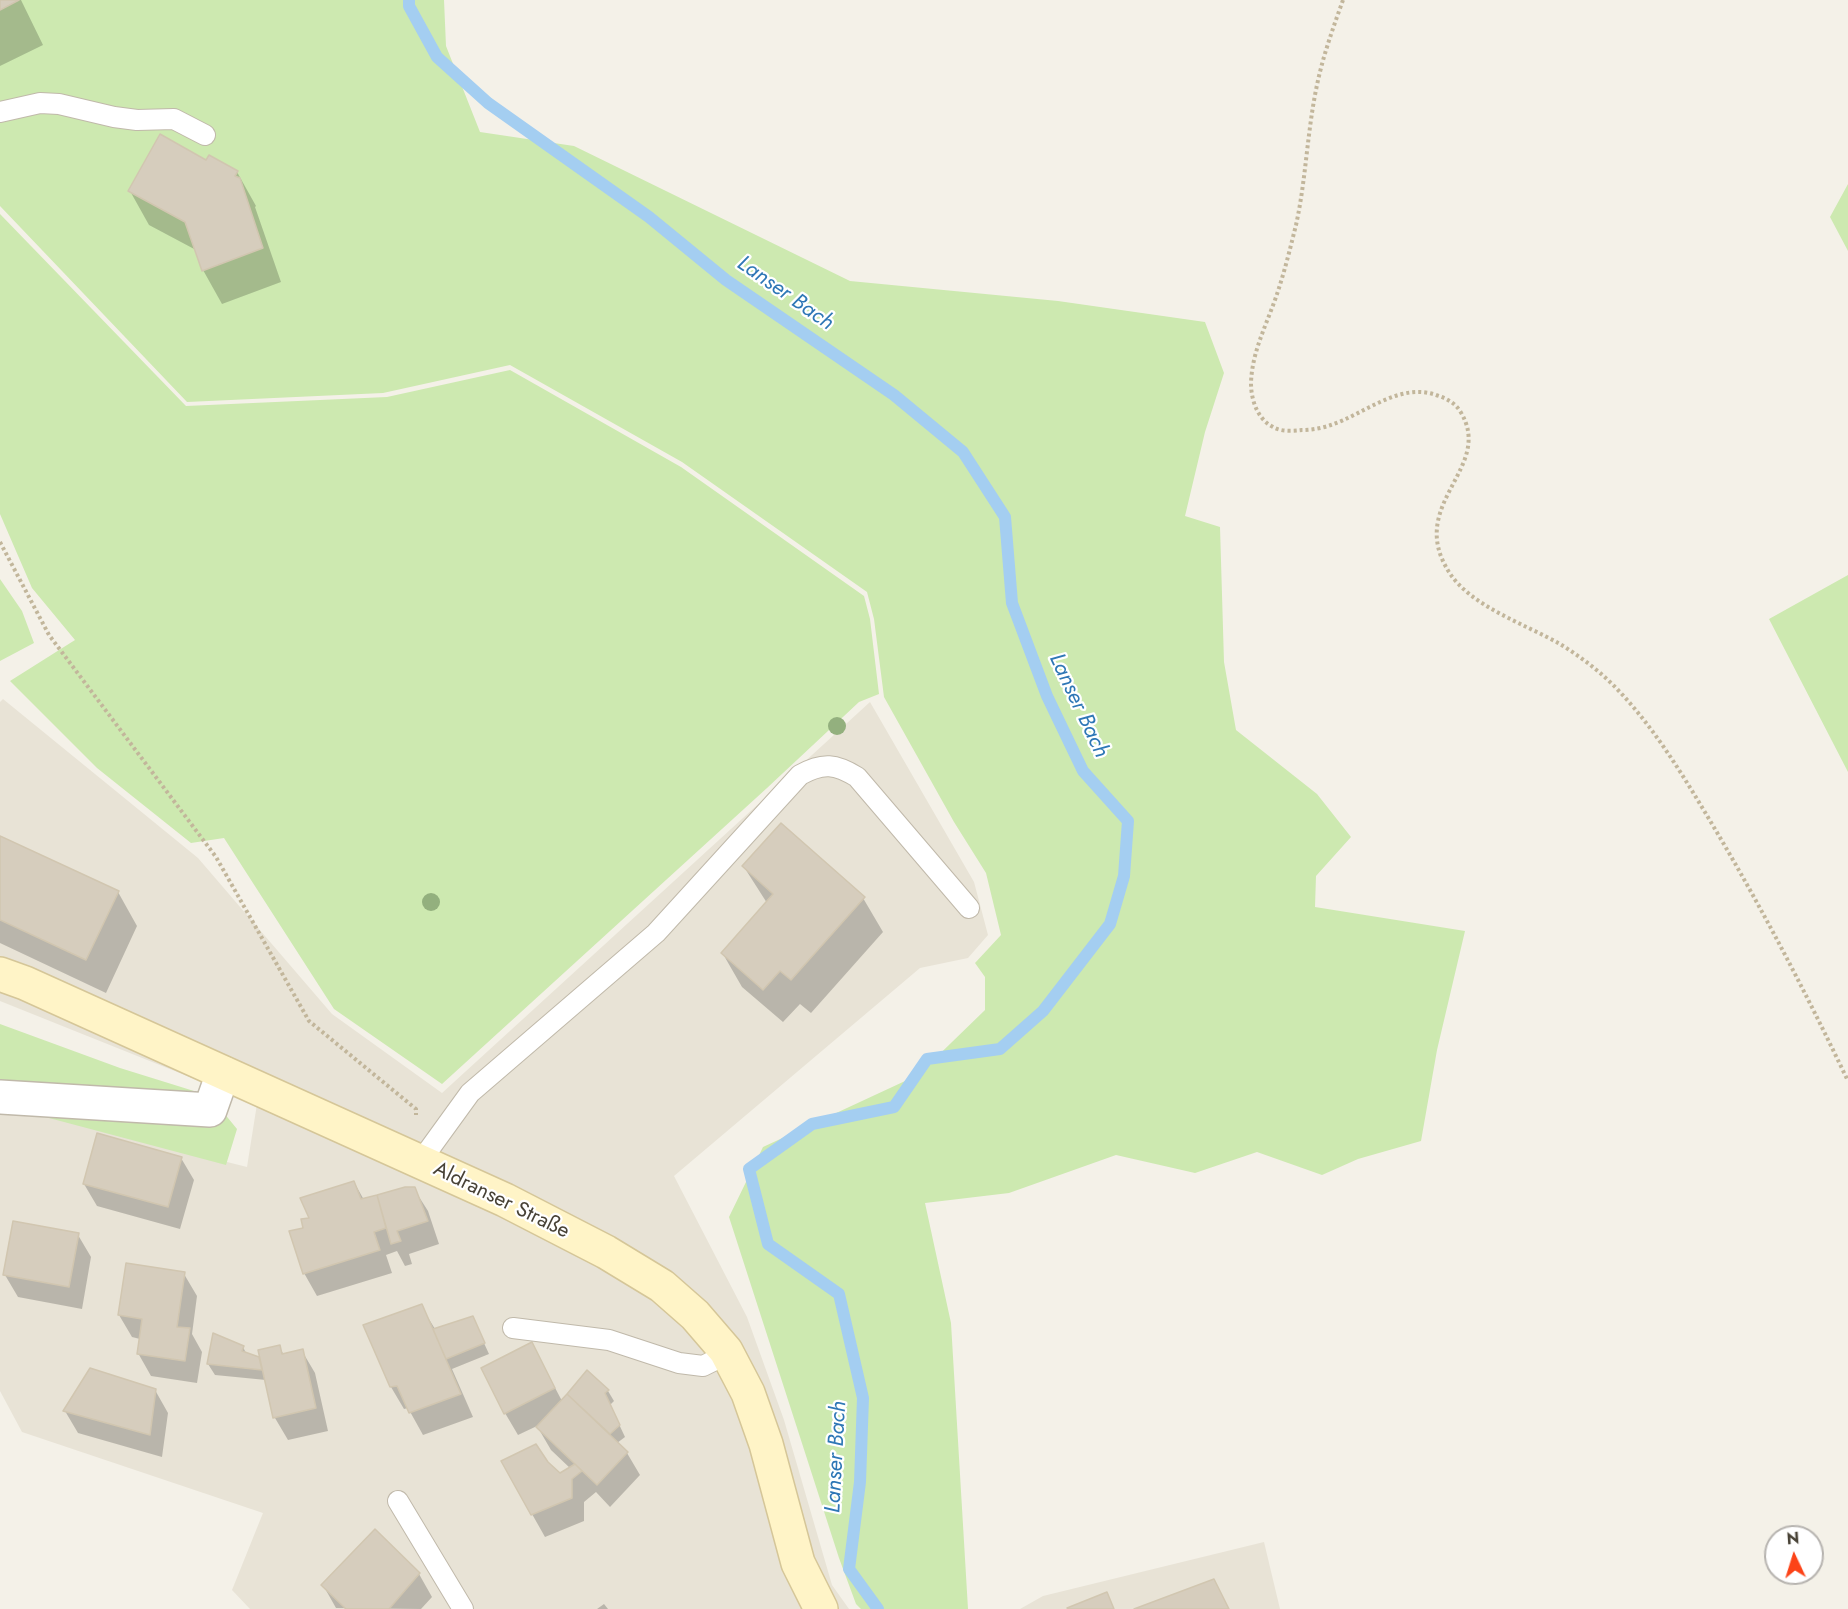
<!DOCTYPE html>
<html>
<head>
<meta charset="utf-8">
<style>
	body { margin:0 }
	#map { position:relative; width:1848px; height:1609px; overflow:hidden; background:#f4f1e8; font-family:Jost,sans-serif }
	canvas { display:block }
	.north { position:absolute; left:1764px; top:1525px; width:60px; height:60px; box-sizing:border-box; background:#fff; border:2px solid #b6b3af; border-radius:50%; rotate:356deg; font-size:16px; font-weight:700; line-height:24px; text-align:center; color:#484236 }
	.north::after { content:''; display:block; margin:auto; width:21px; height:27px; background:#fc4317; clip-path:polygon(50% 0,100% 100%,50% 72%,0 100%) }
</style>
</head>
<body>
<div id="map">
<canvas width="1848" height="1609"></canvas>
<div class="north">N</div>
</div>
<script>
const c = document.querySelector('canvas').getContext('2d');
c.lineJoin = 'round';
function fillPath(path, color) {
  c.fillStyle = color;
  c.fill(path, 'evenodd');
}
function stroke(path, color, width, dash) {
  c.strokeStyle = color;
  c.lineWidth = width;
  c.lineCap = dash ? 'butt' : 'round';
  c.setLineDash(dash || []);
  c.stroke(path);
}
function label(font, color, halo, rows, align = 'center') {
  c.font = font + ' Jost,sans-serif';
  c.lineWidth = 4.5;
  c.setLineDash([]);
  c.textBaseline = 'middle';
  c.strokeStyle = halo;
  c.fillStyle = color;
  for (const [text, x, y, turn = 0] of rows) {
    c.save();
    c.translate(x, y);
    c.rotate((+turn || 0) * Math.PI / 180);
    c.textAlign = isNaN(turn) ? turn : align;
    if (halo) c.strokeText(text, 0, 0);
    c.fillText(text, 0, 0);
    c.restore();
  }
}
const residential = new Path2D(`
	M3 699 198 858 332 1014 442 1093 870 702 974 882 988 935 968 958 920 968 674 1176 747 1317 784 1420 832 1585 849 1609H250L232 1590 263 1513 22 1432 0 1391V1105L247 1167 257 1104 0 1001V702Z
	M1264 1542 1280 1609H1020L1043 1596Z`);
const green = new Path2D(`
	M11 0H444L446 46 480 132 574 146 850 281 1058 301 1205 322 1224 373 1205 432 1185 516 1220 527 1224 662 1236 730 1317 794 1351 837 1316 876 1315 907 1465 931 1437 1050 1421 1141 1358 1159 1322 1175 1257 1152 1195 1173 1116 1155 1009 1193 925 1203 951 1323 968 1609H861L856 1604 839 1558 729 1217 763 1147 918 1075 985 1010V977L975 963 1001 935 986 873 954 822 884 697 874 619 867 592 682 462 510 365 383 393 187 402 0 206V8Z
	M1848 184V251L1830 217Z
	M0 214 186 406 387 397 510 370 681 467 864 596 870 619 879 694 859 702 767 788 442 1084 334 1009 224 838 191 843 97 768 10 681 75 640 32 588 0 514Z
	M1848 575V772L1769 619Z
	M0 579 22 611 34 643 0 661Z
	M0 1024 120 1068 210 1096 237 1129 226 1165 0 1105Z`);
const shadow = new Path2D(`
	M0 0H21L43 45 0 66Z
	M207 162 237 172 256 206 255 207 281 282 222 304 203 270 196 250 149 225 130 191Z
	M0 837 118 892 137 926 106 993 0 943Z
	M744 867 863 898 883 932 811 1013 800 1004 783 1022 742 987 723 954 767 903Z
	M181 1158 194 1180 180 1229 97 1206 84 1184Z
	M354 1182 364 1200 405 1189H414L428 1211 439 1244 409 1254 412 1264 405 1266 397 1251 386 1255 392 1273 317 1296 304 1273V1229L311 1219Z
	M78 1235 91 1257 82 1309 18 1297 5 1275Z
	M184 1274 197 1296 192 1334 202 1352 197 1383 151 1376 138 1353 140 1339 132 1337 119 1315Z
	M421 1306 435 1329 472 1317 489 1354 452 1369 473 1417 423 1435 408 1408 404 1409 391 1387Z
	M532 1344 562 1401 588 1372 608 1391 614 1401 610 1405 625 1437 617 1443 627 1453 640 1475 610 1507 596 1492 584 1502V1521L545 1537 532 1514 546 1463 560 1475 571 1469 551 1450 537 1426 518 1435 505 1413Z
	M243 1347 247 1355 261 1359 279 1347 284 1355 302 1351 315 1373 328 1431 288 1440 275 1418 266 1380 215 1375 208 1364Z
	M155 1390 168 1413 162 1457 78 1433 65 1411Z
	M375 1531 419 1574 432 1597 421 1609 336 1608 323 1585Z
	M604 1604 608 1609H597Z`);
const stream = new Path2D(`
	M409 0V6L437 57 488 103 649 217 726 280 894 395 963 452 1005 517 1012 603 1047 696 1083 771 1128 821 1124 876 1110 924 1043 1011 1000 1049 927 1059 894 1107 812 1124 749 1169 768 1244 839 1294 863 1398 860 1482 849 1569 878 1609`);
const building = new Path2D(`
	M0 0H19L0 10Z
	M160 134 206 160 209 155 238 171 235 176 240 178 263 248 202 271 185 222 128 191Z
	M781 823 865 897 791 980 780 971 763 990 721 953 773 894 742 866Z
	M0 836 119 891 86 960 0 920Z
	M97 1133 182 1157 168 1207 83 1184Z
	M354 1181 361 1199 377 1195 386 1228 374 1232 380 1250 303 1274 289 1231 303 1228 301 1219 309 1218 300 1198Z
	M405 1187H415L428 1221 397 1231 401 1241 391 1244 377 1195Z
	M13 1221 79 1233 69 1287 3 1275Z
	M126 1263 185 1272 177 1327 190 1328 185 1361 137 1354 142 1319 118 1315Z
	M422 1304 461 1394 409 1413 397 1386 390 1387 363 1325Z
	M473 1316 485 1343 446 1359 433 1329Z
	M213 1333 244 1346 242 1351 259 1357 262 1370 207 1364Z
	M532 1342 555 1388 504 1414 481 1368Z
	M280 1345 282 1354 303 1349 316 1408 273 1418 258 1350Z
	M90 1368 156 1389 150 1435 63 1411Z
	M587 1370 609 1390 605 1393 620 1425 610 1434 567 1394Z
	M567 1394 628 1452 597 1485 536 1427Z
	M536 1444 548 1462 560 1473 575 1464 582 1471 572 1479V1498L531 1515 501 1461Z
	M375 1529 420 1573 389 1609H346L321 1585Z
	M1214 1579 1229 1609H1134Z
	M1107 1592 1114 1609H1068L1067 1608Z`);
const path = new Path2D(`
	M1343 0C1333 28 1323 56 1317 85 1307 132 1306 180 1296 225 1290 249 1284 274 1276 297 1266 326 1252 352 1251 383 1251 399 1257 419 1273 427 1281 432 1293 431 1302 430 1312 430 1322 428 1331 425 1364 414 1400 382 1436 395 1446 398 1455 403 1460 411 1496 468 1405 503 1449 572 1470 606 1525 624 1560 644 1581 657 1601 672 1618 690 1656 730 1684 777 1712 824 1762 908 1806 993 1848 1081
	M0 542 49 635 216 857 309 1021 416 1109V1115`);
const service = new Path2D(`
	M0 112 40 103 59 104 114 117 137 120 174 119 205 135
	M420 1162 470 1093 656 933 800 775C823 762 836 764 857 777L969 908
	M513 1328 609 1340 679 1363 703 1366 727 1354
	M398 1501 463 1609`);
const minor = new Path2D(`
	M0 1097 210 1110 223 1073`);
const secondary = new Path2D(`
	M0 974 25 983 505 1200 606 1252 662 1286 695 1315 726 1351 748 1393 766 1444 798 1563 821 1609`);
const trees = [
	[837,726],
	[431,902]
];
const streetNames = [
	["Aldranser Straße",501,1201,26]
];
const waterNames = [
	["Lanser Bach",785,294,35],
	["Lanser Bach",1078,706,65],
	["Lanser Bach",837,1457,-87]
];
fillPath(residential, '#e8e3d6');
fillPath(green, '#cde9b0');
fillPath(shadow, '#0003');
stroke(stream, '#a4cef1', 12);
fillPath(building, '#d6cdbd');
stroke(building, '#d1c6b0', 1.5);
stroke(service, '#c0b9aa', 22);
stroke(minor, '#c0b9aa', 36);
stroke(secondary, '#d5c698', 36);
stroke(path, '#c2b69b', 4, [3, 3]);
stroke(service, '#fff', 20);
stroke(minor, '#fff', 33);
stroke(secondary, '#fff4c7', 33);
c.fillStyle = '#93b07e';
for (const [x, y] of trees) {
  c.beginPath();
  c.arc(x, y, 9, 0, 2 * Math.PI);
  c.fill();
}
label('21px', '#484236', '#fff', streetNames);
label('italic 22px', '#2e77b6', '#fff', waterNames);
</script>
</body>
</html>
